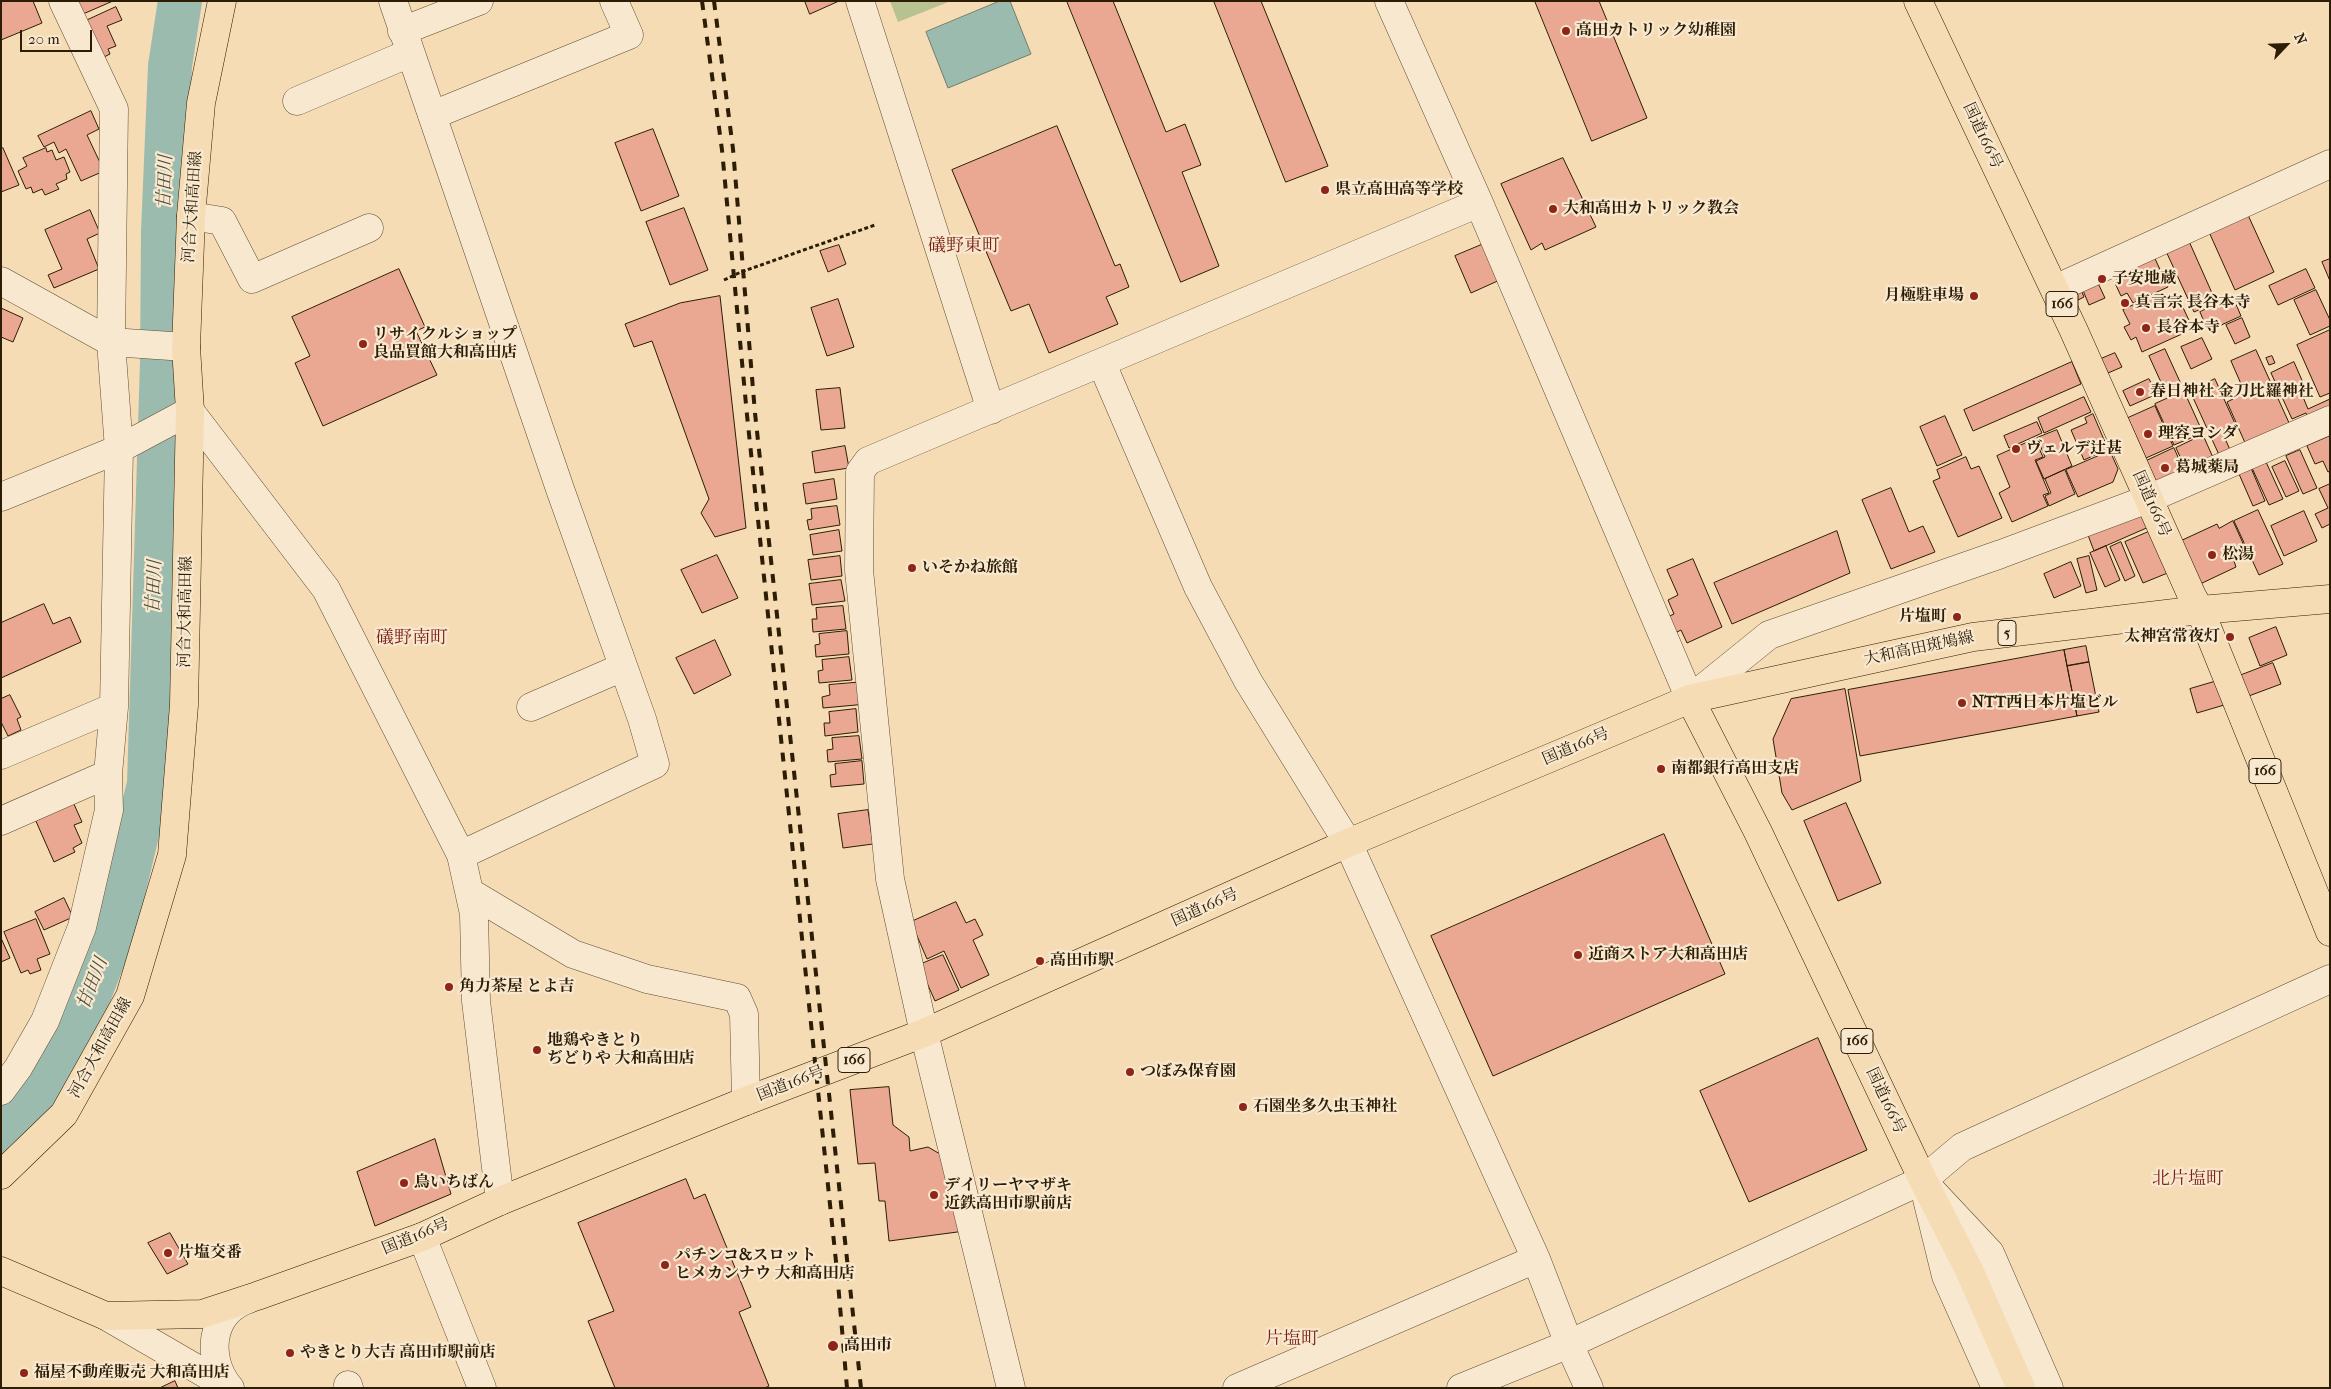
<!DOCTYPE html>
<html>
<head>
<meta charset="utf-8">
<style>
	body { margin:0 }
	#map { position:relative; width:2331px; height:1389px; overflow:hidden; background:#f5dcb5; font-family:"IM FELL French Canon",serif }
	canvas { display:block }
	.frame { position:absolute; inset:0; border:2px solid #2d1d05; pointer-events:none }
	.north { position:absolute; left:2261px; top:20px; width:50px; height:50px; -webkit-text-stroke:4px #f8e8cf; paint-order:stroke; rotate:66deg; font-size:14px; font-weight:700; line-height:20px; text-align:center; color:#2d1d05 }
	.north::after { content:''; display:block; margin:auto; width:18px; height:22px; background:#2d1d05; clip-path:polygon(50% 0,100% 100%,50% 72%,0 100%) }
	.scale { position:absolute; left:20px; top:30px; width:72px; height:22px; box-sizing:border-box; border:2px solid #2d1d05; border-top:0; padding-left:6px; font-size:15px; line-height:18px; white-space:nowrap; color:#2d1d05; -webkit-text-stroke:4px #f8e8cf; paint-order:stroke }
</style>
</head>
<body>
<div id="map">
<canvas width="2331" height="1389"></canvas>
<div class="frame"></div>
<div class="north">N</div>
<div class="scale">20 m</div>
</div>
<script>
const c = document.querySelector('canvas').getContext('2d');
c.lineJoin = 'round';
function fillPath(path, color) {
  c.fillStyle = color;
  c.fill(path, 'evenodd');
}
function stroke(path, color, width, dash) {
  c.strokeStyle = color;
  c.lineWidth = width;
  c.lineCap = dash ? 'butt' : 'round';
  c.setLineDash(dash || []);
  c.stroke(path);
}
function label(font, color, halo, rows, align = 'center') {
  c.font = font + ' "IM FELL French Canon","Noto Serif JP",serif';
  c.lineWidth = 4.5;
  c.setLineDash([]);
  c.textBaseline = 'middle';
  c.strokeStyle = halo;
  c.fillStyle = color;
  for (const [text, x, y, turn = 0] of rows) {
    c.save();
    c.translate(x, y);
    c.rotate((+turn || 0) * Math.PI / 180);
    c.textAlign = isNaN(turn) ? turn : align;
    if (halo) c.strokeText(text, 0, 0);
    c.fillText(text, 0, 0);
    c.restore();
  }
}
const green = new Path2D(`
	M890 1H951L898 22Z`);
const water = new Path2D(`
	M1000 1H1010L1031 54 948 88 926 32Z`);
const river = new Path2D(`
	M1 1138 61 1067 113 934 149 784 162 362 163 232 170 66 180 1`);
const building = new Path2D(`
	M33 1 42 23 1 40V2Z
	M77 1H113L83 14Z
	M805 1H839L810 14Z
	M1067 1H1113L1166 132 1185 124 1201 165 1182 172 1219 266 1181 282Z
	M1214 1H1261L1328 166 1286 182Z
	M1535 1H1599L1647 118 1592 141Z
	M116 7 122 20 107 26 116 46 108 49 110 54 96 61 79 24Z
	M91 111 99 129 87 135 104 171 81 181 66 149 59 153 54 142 44 147 38 136Z
	M1057 126 1115 266 1120 264 1129 287 1106 297 1118 324 1049 353 1029 304 1011 311 952 170Z
	M653 129 679 196 641 211 615 143Z
	M3 148 19 185 1 192V149Z
	M46 148 47 152 52 150 56 160 64 157 70 172 66 174 67 179 56 184 59 189 45 195 42 189 33 193 31 187 26 189 18 171 27 166 23 158Z
	M1563 158 1596 227 1545 250 1542 243 1531 250 1501 184Z
	M684 208 708 270 670 285 646 222Z
	M90 210 100 233 87 239 99 269 54 288 48 275 62 269 45 230Z
	M2248 215 2274 272 2235 290 2209 232Z
	M2188 239 2216 302 2194 312 2165 249Z
	M1486 243 1502 279 1471 293 1455 256Z
	M839 245 846 264 828 272 820 251Z
	M2152 252 2168 287 2133 303 2127 293 2121 296 2114 281 2121 278 2117 268Z
	M2330 259V281L2322 262Z
	M399 269 425 327 416 331 437 375 323 426 295 363 310 356 292 317Z
	M2306 269 2315 288 2278 305 2269 286Z
	M2097 281 2105 298 2089 305 2082 288Z
	M2079 285 2084 297 2074 302 2068 290Z
	M2316 290 2330 320V326L2310 335 2294 300Z
	M2157 294 2163 308 2180 301 2193 329 2142 352 2136 337 2131 340 2124 327 2130 324 2123 310Z
	M720 296 746 528 715 537 701 513 709 499 652 341 634 347 625 324 680 303Z
	M2233 297 2241 316 2208 331 2200 312Z
	M838 299 854 347 827 356 811 308Z
	M1 308 23 318 13 342 1 337Z
	M2242 318 2250 337 2235 344 2226 325Z
	M2330 330V393L2320 397 2297 345Z
	M2202 338 2212 359 2191 369 2181 347Z
	M2165 349 2181 384 2165 391 2149 356Z
	M2256 350 2290 425 2246 445 2227 402 2245 393 2231 361Z
	M2115 353 2122 367 2108 373 2101 359Z
	M2272 356 2275 363 2269 365 2266 358Z
	M2072 362 2081 384 1973 431 1964 410Z
	M2294 362 2308 394 2303 397 2308 409 2330 399V410L2309 420 2306 413 2292 419 2271 373Z
	M2149 379 2157 394 2130 406 2123 391Z
	M2215 379 2237 428 2223 434 2231 452 2220 457 2190 391Z
	M840 388 845 428 821 430 816 390Z
	M2184 391 2203 433 2174 445 2155 404Z
	M2084 397 2091 412 2044 433 2038 418Z
	M2155 406 2173 446 2146 458 2128 418Z
	M2093 414 2108 449 2084 460 2071 430 2087 423 2085 418Z
	M1945 416 1962 455 1937 466 1920 427Z
	M2037 422 2042 433 2009 448 2004 436Z
	M2057 430 2072 466 2044 479 2036 461 2045 457 2037 438Z
	M2203 435 2215 462 2188 474 2176 448Z
	M2330 436V471L2328 472 2323 461 2315 464 2307 446Z
	M2035 439 2043 457 2035 460 2049 493 2043 495 2048 506 2012 522 1999 493 2010 487 1997 456Z
	M845 446 849 468 815 473 812 452Z
	M2174 448 2186 475 2156 489 2144 462Z
	M2300 450 2317 488 2303 494 2286 456Z
	M2110 451 2118 469 2113 482 2078 497 2066 470Z
	M1966 457 1971 469 1979 466 2002 518 1958 537 1933 481 1940 478 1937 470Z
	M2285 461 2299 491 2286 497 2272 467Z
	M2266 462 2283 499 2269 505 2252 468Z
	M2251 468 2265 501 2253 506 2239 474Z
	M2065 470 2075 494 2049 506 2045 496 2051 493 2045 479Z
	M834 479 837 499 806 504 803 484Z
	M2330 484V524L2322 528 2315 514 2328 508 2319 489Z
	M1891 488 1909 532 1923 526 1935 552 1891 569 1862 500Z
	M837 506 840 525 809 530 807 520 812 519 811 509Z
	M2258 510 2283 564 2259 575 2234 521Z
	M2304 511 2317 541 2284 556 2271 526Z
	M2145 514 2151 526 2094 551 2088 535Z
	M2233 521 2247 552 2233 558 2236 567 2198 585 2178 542 2217 524 2219 528Z
	M839 530 842 551 813 555 810 535Z
	M2153 530 2170 572 2143 583 2125 542Z
	M1837 531 1850 573 1732 624 1714 583Z
	M2121 542 2135 576 2125 581 2110 547Z
	M2106 546 2120 580 2105 587 2090 553Z
	M717 555 738 598 702 613 681 570Z
	M840 556 842 576 811 580 808 560Z
	M2089 556 2097 590 2086 593 2077 559Z
	M1693 559 1722 627 1687 643 1681 630 1671 635 1663 619 1674 614 1668 600 1678 595 1667 570Z
	M2071 562 2081 586 2054 598 2044 574Z
	M841 580 845 601 812 605 809 584Z
	M44 604 53 624 70 617 81 642 1 678V623Z
	M843 606 846 629 813 632 812 619H817L816 608Z
	M2276 627 2287 655 2260 666 2249 638Z
	M847 631 849 654 816 657 815 645 820 644 819 634Z
	M715 640 731 675 694 694 676 658Z
	M2086 646 2089 662 2067 666 2064 650Z
	M2064 650 2077 716 1860 756 1848 690Z
	M849 657 852 680 819 683 818 671 823 670 822 660Z
	M2089 662 2099 712 2077 716 2067 666Z
	M2273 663 2281 684 2246 697 2239 676Z
	M2224 679 2231 703 2197 713 2190 689Z
	M864 682 867 704 823 708 822 697 830 695 829 685Z
	M1845 689 1861 781 1792 810 1782 793 1773 739 1791 699Z
	M10 695 21 717 17 719 21 730 8 736 1 722V699Z
	M856 709 858 732 825 736 824 723H830L829 712Z
	M859 736 862 759 828 762 827 750 833 749 832 738Z
	M862 761 864 784 831 787 830 775 836 774 835 764Z
	M73 802 82 822 74 825 82 843 73 848 75 852 54 862 35 819Z
	M1846 803 1881 883 1838 901 1804 821Z
	M868 810 873 844 843 848 838 814Z
	M1664 834 1725 974 1493 1076 1431 936Z
	M64 898 73 917 44 930 35 912Z
	M956 902 966 923 975 919 983 935 973 940 989 975 961 988 944 951 927 959 911 922Z
	M36 919 50 954 37 959 41 970 30 974 28 970 21 973 4 932Z
	M1 938 10 958 1 962Z
	M943 955 959 990 935 1001 919 965Z
	M1818 1038 1867 1150 1749 1202 1700 1091Z
	M889 1087 893 1125 909 1137 910 1151 928 1147 947 1158 965 1231 889 1241 885 1201H879L875 1163 858 1164 850 1090Z
	M435 1139 451 1194 375 1226 357 1172Z
	M686 1179 694 1199 705 1194 751 1307 739 1312 769 1386 765 1388H615L588 1321 614 1311 578 1223Z
	M170 1233 188 1264 167 1274 148 1243Z
	M175 1381 178 1388H160Z`);
const path = new Path2D(`
	M724 280 741 272 875 225`);
const minor = new Path2D(`
	M393 1 560 489 642 719 655 764 461 855
	M860 1 991 410
	M1389 1 1479 203 1690 699 1769 635 2001 554 2148 499 2330 420
	M402 31 479 1
	M297 101 410 53
	M433 115 629 35 614 1
	M191 216 222 221 252 279 369 228
	M1 281 111 342 186 347
	M2055 289 2330 164
	M1102 364 1198 587 1248 681 1348 843 1536 1259 1569 1344 1589 1388
	M1 497 119 449 190 411 326 589 461 855 474 914 476 1001 500 1201
	M531 707 623 667
	M1 755 114 707
	M1 821 108 774
	M471 893 573 954 647 979 737 998 744 1014 746 1101
	M1 1091 18 1068 45 1021 82 927 109 810 108 774 114 707 119 449 111 342 114 109 63 1
	M1932 1191 1990 1253 2049 1388
	M1927 1199 1946 1276 1996 1388
	M422 1237 482 1388
	M106 1316 230 1388
	M348 1385 349 1388
	M229 1387C206 1359 209 1312 249 1299
	M1011 1388 924 1033 890 879 859 570 860 472 868 461 1479 203
	M1237 1388 1536 1259
	M1461 1388 1569 1344 1923 1180 1962 1147 2330 979`);
const major = new Path2D(`
	M1690 699 1973 637 2200 610 2330 599
	M1 1175 64 1114 130 996 172 855 184 705 190 411 186 347 191 216 201 103 222 1`);
const highway = new Path2D(`
	M1918 1 2074 331 2192 596 2200 610 2330 932
	M1 1271 106 1316 202 1314 257 1296 422 1237 500 1201 746 1101 924 1033 1348 843 1690 699 1758 832 1923 1180 1969 1270 2021 1388`);
const rail = new Path2D(`
	M702 1 722 150 747 415 837 1271 847 1388
	M714 1 733 149 755 413 861 1388`);
const markers = [
	[1566,31,5,"#8f2418"],
	[1325,190,5,"#8f2418"],
	[1553,209,5,"#8f2418"],
	[2102,279,5,"#8f2418"],
	[1974,296,5,"#8f2418"],
	[2125,303,5,"#8f2418"],
	[2146,328,5,"#8f2418"],
	[363,344,5,"#8f2418"],
	[2140,392,5,"#8f2418"],
	[2148,434,5,"#8f2418"],
	[2016,449,5,"#8f2418"],
	[2165,468,5,"#8f2418"],
	[2212,555,5,"#8f2418"],
	[912,568,5,"#8f2418"],
	[1957,617,5,"#8f2418"],
	[2230,637,5,"#8f2418"],
	[1962,703,5,"#8f2418"],
	[1661,769,5,"#8f2418"],
	[1578,955,5,"#8f2418"],
	[1040,961,5,"#8f2418"],
	[449,987,5,"#8f2418"],
	[537,1050,5,"#8f2418"],
	[1130,1072,5,"#8f2418"],
	[1243,1107,5,"#8f2418"],
	[404,1183,5,"#8f2418"],
	[934,1195,5,"#8f2418"],
	[168,1253,5,"#8f2418"],
	[665,1265,5,"#8f2418"],
	[833,1346,6,"#8f2418"],
	[290,1353,5,"#8f2418"],
	[24,1373,5,"#8f2418"]
];
const shields = [
	[2062,304,32],
	[2007,633,18],
	[2265,771,32],
	[1857,1041,32],
	[854,1060,32]
];
const shieldNames = [
	["166",2062,304],
	["5",2007,633],
	["166",2265,771],
	["166",1857,1041],
	["166",854,1060]
];
const poiNames = [
	["高田カトリック幼稚園",1576,31],
	["県立高田高等学校",1335,190],
	["大和高田カトリック教会",1563,209],
	["子安地蔵",2112,279],
	["月極駐車場",1964,296,"right"],
	["真言宗 長谷本寺",2135,303],
	["長谷本寺",2156,328],
	["リサイクルショップ",373,335],
	["良品買館大和高田店",373,353],
	["春日神社 金刀比羅神社",2150,392],
	["理容ヨシダ",2158,434],
	["ヴェルデ辻甚",2026,449],
	["葛城薬局",2175,468],
	["松湯",2222,555],
	["いそかね旅館",922,568],
	["片塩町",1947,617,"right"],
	["太神宮常夜灯",2220,637,"right"],
	["NTT西日本片塩ビル",1972,703],
	["南都銀行高田支店",1671,769],
	["近商ストア大和高田店",1588,955],
	["高田市駅",1050,961],
	["角力茶屋 とよ吉",459,987],
	["地鶏やきとり",547,1041],
	["ぢどりや 大和高田店",547,1059],
	["つぼみ保育園",1140,1072],
	["石園坐多久虫玉神社",1253,1107],
	["鳥いちばん",414,1183],
	["デイリーヤマザキ",944,1186],
	["近鉄高田市駅前店",944,1204],
	["片塩交番",178,1253],
	["パチンコ&スロット",675,1256],
	["ヒメカンナウ 大和高田店",675,1274],
	["高田市",844,1346],
	["やきとり大吉 高田市駅前店",300,1353],
	["福屋不動産販売 大和高田店",34,1373]
];
const streetNames = [
	["国道166号",1982,136,65],
	["河合大和高田線",193,207,-86],
	["国道166号",2151,504,66],
	["河合大和高田線",186,612,-89],
	["大和高田斑鳩線",1919,649,-12],
	["国道166号",1576,747,-23],
	["国道166号",1205,908,-24],
	["河合大和高田線",101,1048,-61],
	["国道166号",791,1084,-21],
	["国道166号",1885,1101,65],
	["国道166号",416,1237,-22]
];
const waterNames = [
	["甘田川",166,182,-88],
	["甘田川",155,587,-88],
	["甘田川",93,984,-69]
];
const neighbourhoodNames = [
	["礒野東町",964,247],
	["礒野南町",412,639],
	["北片塩町",2188,1180],
	["片塩町",1292,1340]
];
fillPath(green, '#b8c190');
fillPath(water, '#9cbbaf');
stroke(water, '#707c6b', 1);
stroke(river, '#9cbbaf', 44);
fillPath(building, '#eaa792');
stroke(building, '#2d1d05', 1);
stroke(minor, '#5f4d31', 29);
stroke(major, '#2d1d05', 29);
stroke(highway, '#2d1d05', 29);
stroke(path, '#2d1d05', 3, [4, 2.5]);
stroke(minor, '#f8e8cf', 28);
stroke(major, '#f5dcb5', 28);
stroke(highway, '#f5dcb5', 28);
stroke(rail, '#2d1d05', 4, [9, 9]);
for (const [x, y, r, color] of markers) {
  const dot = new Path2D();
  dot.arc(x, y, r, 0, 2 * Math.PI);
  c.fillStyle = color;
  c.fill(dot);
  stroke(dot, '#f8e8cf', 2);
}
for (const [x, y, w] of shields) {
  const box = new Path2D();
  box.roundRect(x - w / 2, y - 12.5, w, 25, 4);
  c.fillStyle = '#f8e8cf';
  c.fill(box);
  stroke(box, '#2d1d05', 1);
}
label('bold 15px', '#2d1d05', null, shieldNames);
label('bold 16px', '#2d1d05', '#f8e8cf', poiNames, 'left');
label('16px', '#2d1d05', '#f8e8cf', streetNames);
label('italic 18px', '#4e4c38', '#f8e8cf', waterNames);
label('18px', '#7a1f14', '#f8e8cf', neighbourhoodNames);
</script>
</body>
</html>
